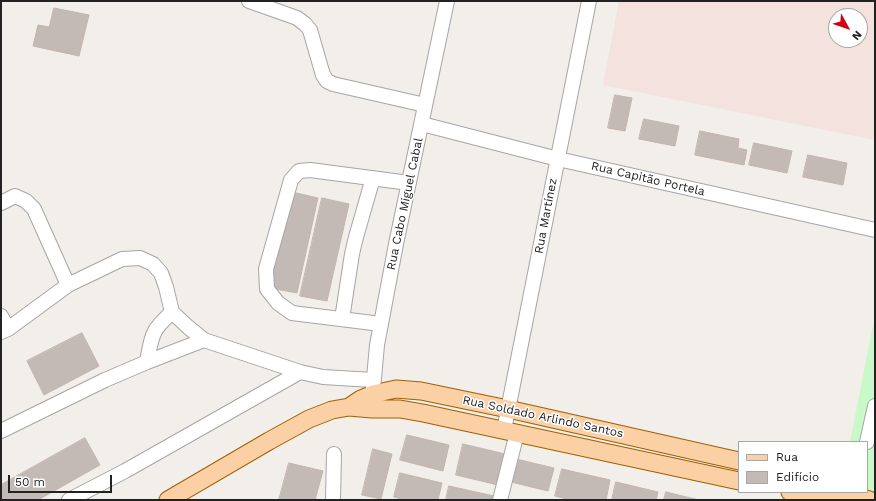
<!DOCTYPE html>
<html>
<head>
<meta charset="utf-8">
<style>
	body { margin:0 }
	#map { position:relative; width:876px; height:501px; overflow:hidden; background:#f2eee9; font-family:"Work Sans",sans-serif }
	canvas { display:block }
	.frame { position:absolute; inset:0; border:2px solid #222; pointer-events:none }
	.legend { position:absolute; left:738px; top:441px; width:130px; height:52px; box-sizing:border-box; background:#fff; border:1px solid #a7a7a7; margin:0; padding:5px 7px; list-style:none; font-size:12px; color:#222 }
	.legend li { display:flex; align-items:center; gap:8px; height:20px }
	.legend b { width:20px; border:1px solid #a7a7a7 }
	.north { position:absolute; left:828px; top:8px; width:40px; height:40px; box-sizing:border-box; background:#fff; border:1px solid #a7a7a7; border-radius:50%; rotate:130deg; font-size:11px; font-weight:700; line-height:16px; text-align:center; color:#222 }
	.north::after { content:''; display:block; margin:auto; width:14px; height:18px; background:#d10311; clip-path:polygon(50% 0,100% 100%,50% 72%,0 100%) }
	.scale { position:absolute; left:8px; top:475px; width:104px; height:18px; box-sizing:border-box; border:2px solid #222; border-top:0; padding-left:5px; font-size:12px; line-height:14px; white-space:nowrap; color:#222; -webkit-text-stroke:3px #fff; paint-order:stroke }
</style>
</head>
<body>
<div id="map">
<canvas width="876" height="501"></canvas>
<div class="frame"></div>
<ul class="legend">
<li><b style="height:5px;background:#fbd0a5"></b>Rua</li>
<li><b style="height:11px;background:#c3bab5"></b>Edifício</li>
</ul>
<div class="north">N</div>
<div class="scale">50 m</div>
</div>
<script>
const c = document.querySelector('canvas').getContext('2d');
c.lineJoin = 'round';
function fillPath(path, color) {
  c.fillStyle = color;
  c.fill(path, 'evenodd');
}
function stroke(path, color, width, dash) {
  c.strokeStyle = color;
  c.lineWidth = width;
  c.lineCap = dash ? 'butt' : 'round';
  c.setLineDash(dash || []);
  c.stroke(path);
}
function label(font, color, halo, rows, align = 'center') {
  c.font = font + ' "Work Sans",sans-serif';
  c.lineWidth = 3;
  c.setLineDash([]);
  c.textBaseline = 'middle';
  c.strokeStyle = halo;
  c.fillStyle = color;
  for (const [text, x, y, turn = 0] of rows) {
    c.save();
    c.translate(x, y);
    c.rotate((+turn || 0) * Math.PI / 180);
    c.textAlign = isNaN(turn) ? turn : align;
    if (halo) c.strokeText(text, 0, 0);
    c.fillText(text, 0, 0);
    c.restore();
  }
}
const military = new Path2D(`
	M619 1H875V140L603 85ZM836 16H860V40H836Z`);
const park = new Path2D(`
	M875 315V406L867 442H850Z
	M875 409V500L867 492V445Z`);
const building = new Path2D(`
	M54 8 89 15 79 56 33 46 38 25 49 27Z
	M615 95 632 98 625 131 608 128Z
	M644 119 679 126 675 146 639 139Z
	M700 131 739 139 738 148 747 150 744 165 695 155Z
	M754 143 792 151 787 173 749 165Z
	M808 155 847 163 843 185 803 177Z
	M292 192 318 198 297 293 270 288Z
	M322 198 349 204 327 301 300 296Z
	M82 333 99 366 44 395 27 361Z
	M407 435 449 445 443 471 400 460Z
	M85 438 100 465 38 500H1V485Z
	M463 444 505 454 498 485 456 475Z
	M373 449 392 454 381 499 362 495Z
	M516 459 554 468 548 491 511 482Z
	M289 463 323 471 315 500H279Z
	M562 469 610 480 606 500H570L555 496Z
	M400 473 442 483 438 500H405L394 497Z
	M616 482 658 492 656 500H612Z
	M449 486 494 496 493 500H446Z
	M666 492 699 500H664Z`);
const minor = new Path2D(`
	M249 1 297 18 305 24 310 30 323 75 327 81 333 84 425 105
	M422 124 558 159 875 230
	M1 203 15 196 26 201 34 209 68 285
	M1 316 8 329
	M342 319 352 254 356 237 373 178
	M381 324 292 313 278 303 267 289 266 269 291 180 299 171 310 170 409 183
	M1 332 8 329 68 285 122 259 140 258 153 264 161 273 166 287 172 312 188 327 204 340 300 372 323 377 373 380
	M147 362C149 352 150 340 155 331 159 324 166 318 172 312
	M373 389 377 345 381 324 396 244 447 1
	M504 430 589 1
	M1 431 105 380 147 362 204 340
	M867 442 875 406
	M69 500 125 471 300 372
	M333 500 334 454
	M500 500 517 433`);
const major = new Path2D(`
	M349 407 361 399 373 394 396 389 421 391 508 409 739 461
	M790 492 823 499 831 498 840 492
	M841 492 869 500
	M168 500 269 441 309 419 332 410 349 407 372 409H400L423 413 739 481`);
const streetNames = [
	["Rua Capitão Portela",648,179,13],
	["Rua Cabo Miguel Cabal",405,204,-78],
	["Rua Martínez",546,216,-79],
	["Rua Soldado Arlindo Santos",543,417,12]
];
fillPath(military, '#f3e2dd');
fillPath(park, '#c9f9c9');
fillPath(building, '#c3bab5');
stroke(building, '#c4b4ab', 1);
stroke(minor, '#a6a6a6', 16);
stroke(major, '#9e6002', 19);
stroke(minor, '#fff', 14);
stroke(major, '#fbd0a5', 17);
label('12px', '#222', '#fff', streetNames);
</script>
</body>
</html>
